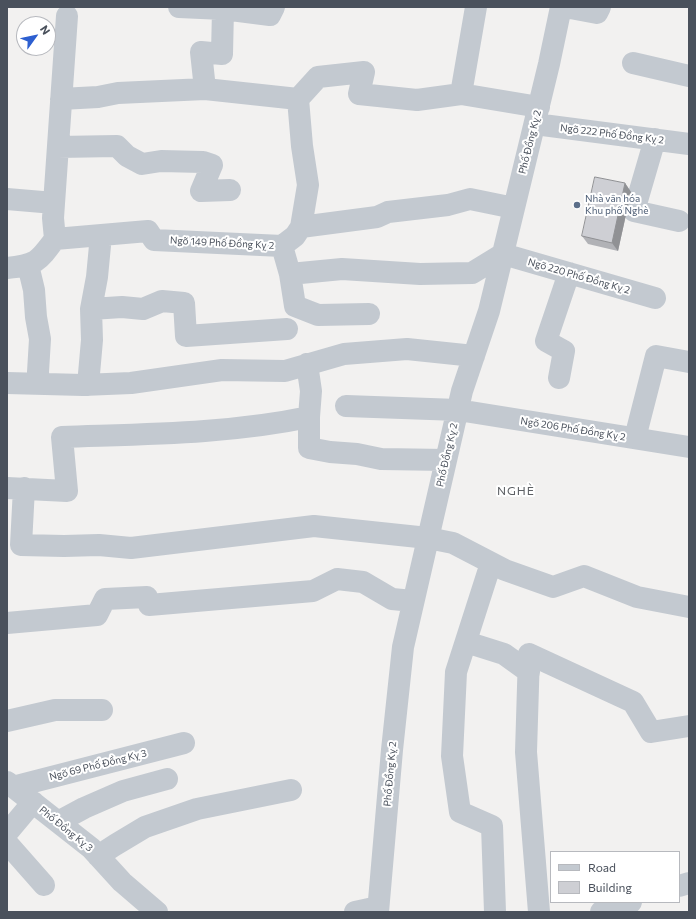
<!DOCTYPE html>
<html>
<head>
<meta charset="utf-8">
<style>
	body { margin:0 }
	#map { position:relative; width:696px; height:919px; overflow:hidden; background:#f2f1f0; font-family:Commissioner,sans-serif }
	canvas { display:block }
	.frame { position:absolute; inset:0; border:8px solid #4a515c; pointer-events:none }
	.legend { position:absolute; left:550px; top:851px; width:130px; height:52px; box-sizing:border-box; background:#fff; border:1px solid #b7b9be; margin:0; padding:5px 7px; list-style:none; font-size:12px; color:#4a515c }
	.legend li { display:flex; align-items:center; gap:8px; height:20px }
	.legend b { width:20px; border:1px solid #b7b9be }
	.north { position:absolute; left:16px; top:16px; width:40px; height:40px; box-sizing:border-box; background:#fff; border:1px solid #b7b9be; border-radius:50%; rotate:57deg; font-size:11px; font-weight:700; line-height:16px; text-align:center; color:#4a515c }
	.north::after { content:''; display:block; margin:auto; width:14px; height:18px; background:#2d5fd0; clip-path:polygon(50% 0,100% 100%,50% 72%,0 100%) }
</style>
</head>
<body>
<div id="map">
<canvas width="696" height="919"></canvas>
<div class="frame"></div>
<ul class="legend">
<li><b style="height:5px;background:#c3c9d0"></b>Road</li>
<li><b style="height:11px;background:#cecfd4"></b>Building</li>
</ul>
<div class="north">N</div>
</div>
<script>
const c = document.querySelector('canvas').getContext('2d');
c.lineJoin = 'round';
function stroke(path, color, width, dash) {
  c.strokeStyle = color;
  c.lineWidth = width;
  c.lineCap = dash ? 'butt' : 'round';
  c.setLineDash(dash || []);
  c.stroke(path);
}
function fillPath(path, color) {
  c.fillStyle = color;
  c.fill(path, 'evenodd');
}
function label(font, color, halo, rows, align = 'center') {
  c.font = font + ' Commissioner,sans-serif';
  c.lineWidth = 4;
  c.setLineDash([]);
  c.textBaseline = 'middle';
  c.strokeStyle = halo;
  c.fillStyle = color;
  for (const [text, x, y, turn = 0] of rows) {
    c.save();
    c.translate(x, y);
    c.rotate((+turn || 0) * Math.PI / 180);
    c.textAlign = isNaN(turn) ? turn : align;
    if (halo) c.strokeText(text, 0, 0);
    c.fillText(text, 0, 0);
    c.restore();
  }
}
const minor = new Path2D(`
	M179 7 223 9
	M565 7 597 13 600 7
	M633 63 689 76
	M205 89 201 52 222 54 223 9 270 15 274 7
	M461 94 476 7
	M61 99 98 97 118 93 205 89 298 99 318 77 364 72 359 94 417 100 461 94 539 107
	M298 99 302 146 308 185 301 227
	M535 124 689 144
	M655 139 634 211 679 221
	M58 147 117 146 127 156 142 164 161 161 203 162 212 165 201 191 230 190
	M7 199 54 203
	M55 239 53 218 67 16
	M282 246 290 274 342 269 420 274 472 273 503 254 655 298
	M28 265 34 290 36 317 40 339 38 372 39 384
	M7 268C36 265 38 262 55 239L148 231 154 240 282 246 295 236 301 227 377 217 388 212 448 205 470 199 514 208
	M290 274 295 306 318 315 369 314
	M91 309 122 307 143 309 162 301 184 303 186 336 287 329
	M559 378 564 351 546 341 569 273
	M7 383 83 385 131 383 222 370 285 371 344 354 407 349 474 356
	M88 385 92 340 91 309 97 277 101 235
	M346 406 458 410 689 447
	M309 417V448L330 452 357 454 381 459 446 460
	M635 438 656 356 689 362
	M7 488 67 491 62 437C144 434 228 434 309 417L311 391 307 364
	M24 488 21 545 64 546 99 545 131 548 314 526 428 538 453 543 505 570 553 587 584 576 637 597 689 607
	M491 563 456 672 452 756 460 812 492 826 495 912
	M7 623 97 615 105 599 147 597 149 605 313 591 337 579 363 582 392 599 413 601
	M466 642 504 654 529 672
	M7 721 55 710H102
	M7 782 91 848 122 882 157 912
	M13 787 184 743
	M58 822 84 808 123 791 167 779
	M7 833 33 802
	M7 843 44 885
	M98 856 115 845 145 827 197 809 291 790
	M679 886 689 883
	M355 912 378 907
	M378 912 392 750 403 647 462 391 489 311 549 64 561 7
	M539 912 526 752 529 654 633 702 651 732 689 726
	M601 912 631 902`);
const wall = new Path2D(`
	M625 183 631 192 618 251 588 244 582 236Z`);
const shadedWall = new Path2D(`
	M625 183 631 192 618 251 612 243Z`);
const building = new Path2D(`
	M595 177 625 183 612 243 582 236Z`);
const markers = [
	[577,205,4,"#5c6f8a"]
];
const streetNames = [
	["Ngõ 222 Phố Đồng Kỵ 2",612,134,7],
	["Phố Đồng Kỵ 2",530,142,-76],
	["Ngõ 149 Phố Đồng Kỵ 2",222,243,3],
	["Ngõ 220 Phố Đồng Kỵ 2",579,276,16],
	["Ngõ 206 Phố Đồng Kỵ 2",573,429,9],
	["Phố Đồng Kỵ 2",447,455,-77],
	["Ngõ 69 Phố Đồng Kỵ 3",98,765,-14],
	["Phố Đồng Kỵ 2",390,774,-85],
	["Phố Đồng Kỵ 3",66,829,39]
];
const serviceNames = [
	["Nhà văn hóa",585,199],
	["Khu phố Nghè",585,211]
];
const quarterNames = [
	["NGHÈ",516,491]
];
stroke(minor, '#c3c9d0', 22);
fillPath(wall, '#b1b2b6');
fillPath(shadedWall, '#909194');
fillPath(building, '#cecfd4');
stroke(building, '#909194', 1);
for (const [x, y, r, color] of markers) {
  const dot = new Path2D();
  dot.arc(x, y, r, 0, 2 * Math.PI);
  c.fillStyle = color;
  c.fill(dot);
  stroke(dot, '#fff', 1.5);
}
label('10px', '#4a515c', '#fff', streetNames);
label('10px', '#4e5e75', '#fff', serviceNames, 'left');
c.letterSpacing = '1px';
label('12px', '#5d6064', '#fff', quarterNames);
c.letterSpacing = '0px';
</script>
</body>
</html>
